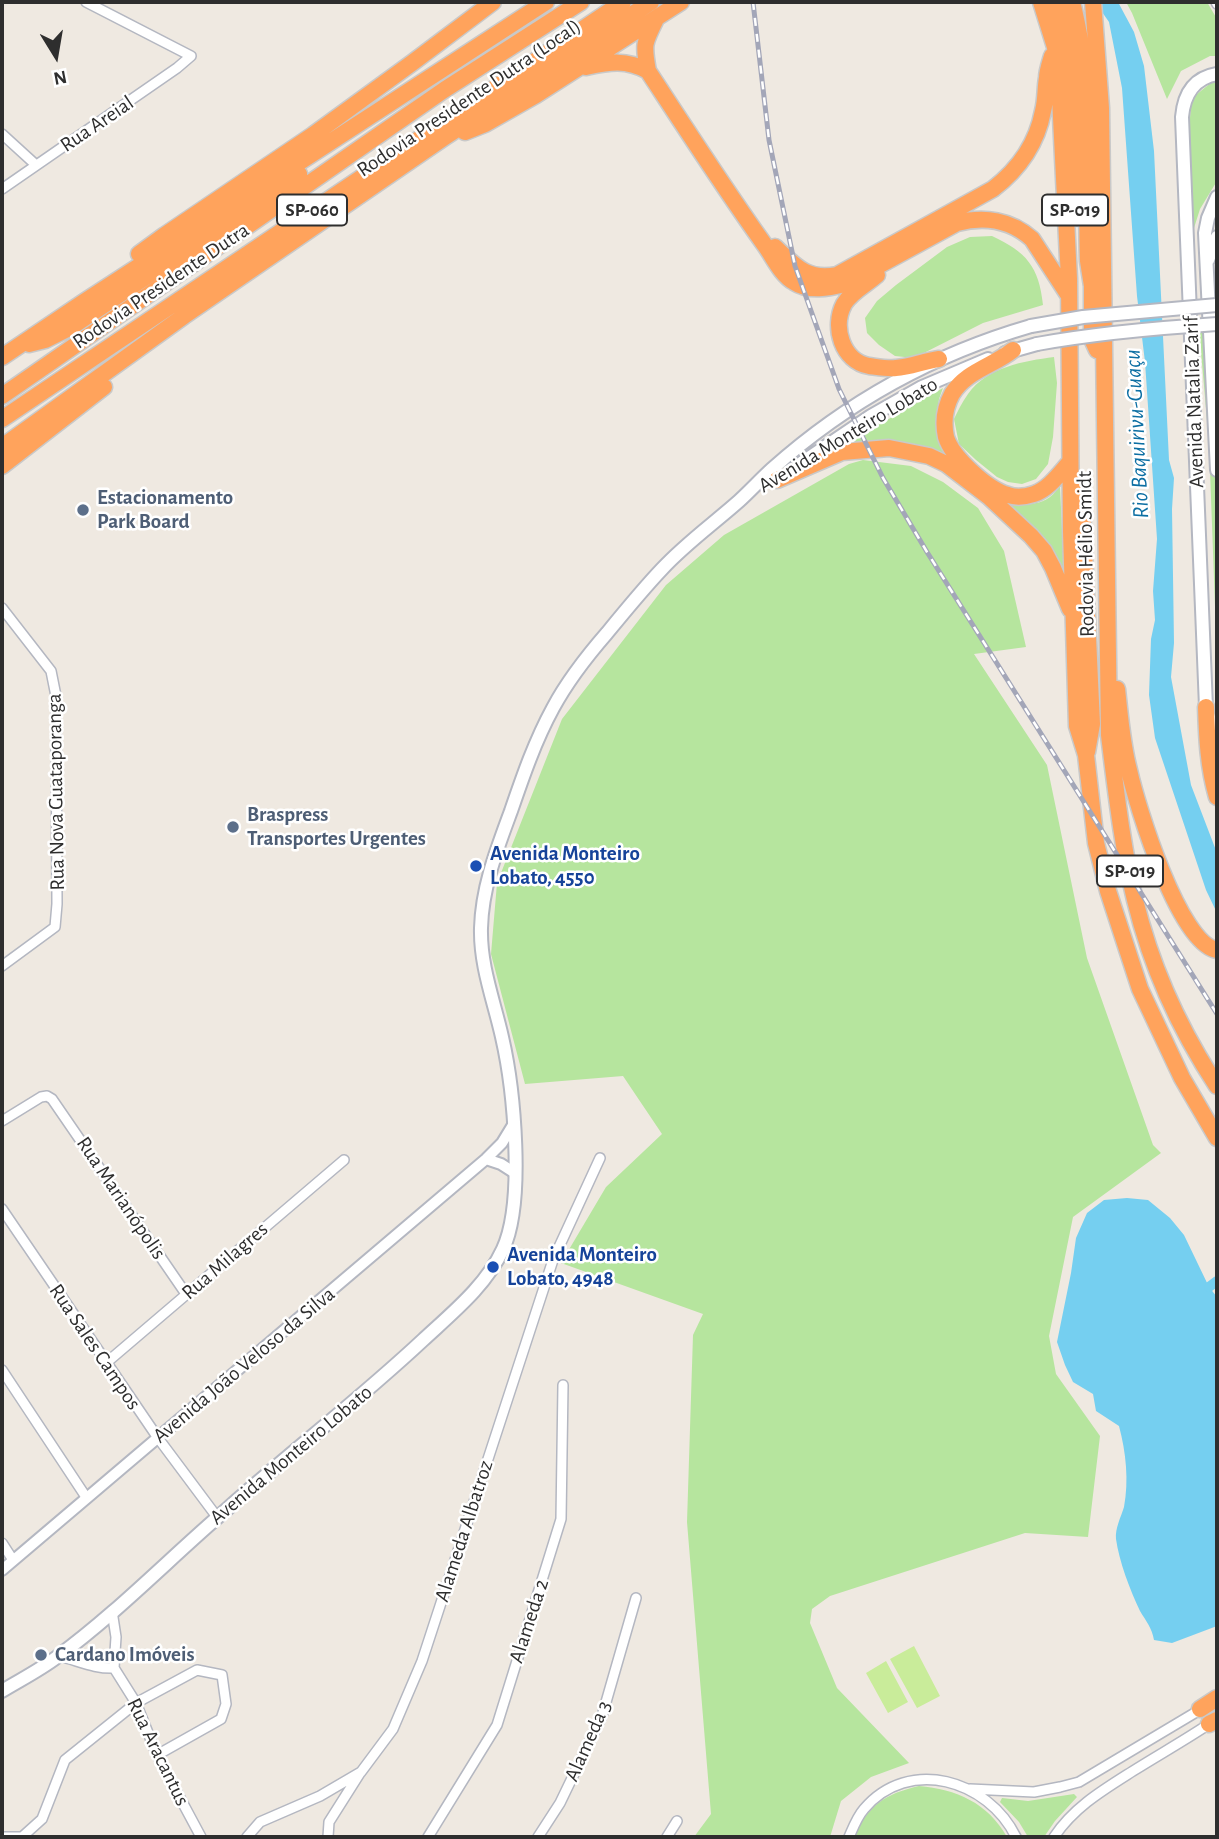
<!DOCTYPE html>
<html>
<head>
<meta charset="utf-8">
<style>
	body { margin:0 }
	#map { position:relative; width:1219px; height:1839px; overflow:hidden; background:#efe9e1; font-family:"Alegreya Sans",sans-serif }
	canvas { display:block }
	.frame { position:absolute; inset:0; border:4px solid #2e2e2e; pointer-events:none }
	.north { position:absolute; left:21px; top:21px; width:70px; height:70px; -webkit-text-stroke:5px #fff; paint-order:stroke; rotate:169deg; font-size:19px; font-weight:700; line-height:28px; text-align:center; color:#2e2e2e }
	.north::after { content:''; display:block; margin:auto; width:24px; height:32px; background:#2e2e2e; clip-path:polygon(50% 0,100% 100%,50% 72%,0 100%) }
</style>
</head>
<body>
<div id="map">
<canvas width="1219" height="1839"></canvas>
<div class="frame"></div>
<div class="north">N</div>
</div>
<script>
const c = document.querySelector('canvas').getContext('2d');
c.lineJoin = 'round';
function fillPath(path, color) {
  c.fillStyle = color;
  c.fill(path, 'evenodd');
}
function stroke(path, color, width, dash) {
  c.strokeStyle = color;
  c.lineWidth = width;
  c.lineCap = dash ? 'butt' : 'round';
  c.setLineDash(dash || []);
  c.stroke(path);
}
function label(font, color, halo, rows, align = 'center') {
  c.font = font + ' "Alegreya Sans",sans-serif';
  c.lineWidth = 5;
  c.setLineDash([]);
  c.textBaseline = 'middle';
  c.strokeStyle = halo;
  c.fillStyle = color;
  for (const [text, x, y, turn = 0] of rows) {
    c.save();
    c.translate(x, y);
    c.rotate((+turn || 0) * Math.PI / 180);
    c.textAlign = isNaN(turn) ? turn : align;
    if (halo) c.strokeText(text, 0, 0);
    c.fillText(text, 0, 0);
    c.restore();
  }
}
const green = new Path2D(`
	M1126 2H1207L1217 19V56H1210L1181 71 1167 99 1132 13Z
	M1212 82H1217V181L1200 209 1194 228 1188 137 1192 98Z
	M992 236C1026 252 1039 266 1043 305L983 323 914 358 895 356 879 345 867 333 865 318 877 301 896 285 947 247 970 237Z
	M1199 329H1205L1214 443 1217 515V661L1209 443Z
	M1054 357 1057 383 1053 437 1048 464 1036 479 1022 484 1008 482 997 477 976 460 959 444 954 419C958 411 962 402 968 394 987 367 1024 361 1054 357Z
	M943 388 939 399 936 421 939 437 1010 500C1032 506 1046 506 1060 486L1064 574 1048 549 918 452 829 453Z
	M863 460 911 466 943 482 978 508 1004 551 1026 647 974 654 1047 765 1087 958 1153 1145 1161 1153 1073 1217 1049 1336 1056 1374 1100 1436 1088 1537 1025 1533 830 1596 812 1609 810 1623 837 1688 909 1763 871 1777 841 1801 830 1837H694L711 1814 687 1522 693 1335 703 1314 561 1263 606 1187 662 1134 623 1076 525 1084 491 954 497 883 562 719 666 585 724 535 849 464Z
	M919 1786C956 1789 988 1803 1007 1837H854C868 1805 885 1794 919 1786Z
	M1074 1794 1077 1797 1055 1821 1044 1837H1028L1019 1822 1000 1802 1002 1798 1028 1801Z`);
const pitch = new Path2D(`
	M914 1646 940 1696 917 1708 890 1659Z
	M886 1661 908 1702 888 1713 866 1673Z`);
const water = new Path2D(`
	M1095 2H1118L1134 32 1144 66 1154 151 1169 460 1174 478 1172 509 1174 643 1171 677 1191 785 1217 853V913L1206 890 1155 738 1149 695 1151 639 1155 620 1153 591 1157 539 1145 362 1137 296 1122 88 1109 22Z
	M1127 1198 1148 1200 1170 1218 1184 1235 1209 1287 1217 1297V1626L1172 1643 1154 1640C1152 1628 1146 1621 1140 1611 1130 1590 1119 1561 1116 1539 1115 1528 1121 1517 1124 1507 1129 1481 1126 1452 1119 1426L1096 1411 1093 1394 1073 1382 1065 1365 1057 1342 1071 1273 1076 1238 1087 1213 1104 1200Z`);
const canal = new Path2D(`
	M1209 1287 1217 1281`);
const minor = new Path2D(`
	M1216 2 1217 4
	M2 134 36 165
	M2 189 177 68 191 56 86 2
	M2 608 51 671 56 696 57 904 55 927 2 966
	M2 1121 41 1097 47 1096 52 1099 186 1294
	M2 1209 158 1438 217 1517
	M106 1363 344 1160
	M2 1370 86 1497
	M2 1543 13 1560
	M112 1611 116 1637 114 1668 136 1703 157 1755 201 1837
	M58 1656C77 1660 94 1669 114 1668
	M970 1789 1034 1792 1060 1787 1079 1782 1203 1708
	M2 1837H22
	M22 1837 42 1819 65 1760 136 1703 197 1670 222 1675 226 1704 221 1719 157 1755
	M247 1837 260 1822 320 1796 361 1772 393 1729 422 1661 553 1260 600 1158
	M328 1837 329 1822 360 1773
	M428 1837 497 1725 561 1519 563 1385
	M538 1837 560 1803 602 1716 636 1598
	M667 1837 677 1821
	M849 1837C853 1828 857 1817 864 1809 909 1756 988 1780 1016 1837
	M1054 1837C1074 1807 1103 1790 1133 1771 1160 1754 1187 1739 1212 1722`);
const tertiary = new Path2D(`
	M486 1159 501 1164 515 1173
	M2 1570 486 1159 502 1143 513 1125`);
const secondary = new Path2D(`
	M1217 74C1194 78 1184 94 1182 117L1206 707 1217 746
	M1217 197 1208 218 1205 233 1217 470
	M1208 260 1217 237
	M1005 353 1037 344
	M800 464 871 416 922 387 988 359
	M2 1691C20 1680 40 1670 57 1657 117 1613 170 1558 226 1510 291 1452 360 1399 423 1340 452 1313 486 1286 503 1249 525 1202 514 1089 502 1037 494 1001 480 966 481 928 482 887 497 849 511 811 523 776 535 741 553 708 568 680 587 656 607 633 625 611 643 589 662 569 685 544 713 524 739 501 750 491 761 479 772 469 847 402 934 354 1031 326`);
const motorway = new Path2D(`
	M1041 2 1055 47 1060 97 1069 279 1071 531 1077 726 1086 755 1096 843 1108 891 1140 989 1182 1078 1217 1138
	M1056 2C1065 30 1068 58 1071 87 1075 132 1075 173 1075 218
	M1072 2C1094 85 1085 175 1088 261L1092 286V339L1097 350
	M1093 2 1101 108 1109 735C1116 790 1122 846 1135 900 1151 966 1180 1030 1217 1086
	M656 19C644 43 643 44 648 71 686 129 724 188 764 244 773 256 781 275 794 282 809 292 829 288 845 284L957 223C984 216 1011 220 1032 239L1069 296
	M586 67C610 62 626 59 648 71
	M465 132 485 124 536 95 681 2
	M775 247C795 266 807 281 837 275L993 189C1019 169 1037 143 1043 111 1046 100 1045 89 1047 78 1047 71 1050 63 1052 56
	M139 254 165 235 313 135 412 63 493 2
	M877 275C867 284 851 292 844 304 832 327 842 361 869 366 877 367 888 369 896 368 910 367 924 361 939 359
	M29 344 45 340 71 327 299 174
	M1013 350C993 366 966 371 952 394 945 407 943 423 946 437 952 457 987 489 1008 495 1017 498 1025 497 1034 494 1049 489 1060 473 1070 462
	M2 357 84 302 546 2
	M2 396 444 90 581 2
	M2 419 623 2
	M2 447 184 316 445 137 651 2
	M2 466 104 387
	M777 480 842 452 889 448 929 456 946 464 989 497 1031 536 1044 551 1053 568 1070 609
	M1081 485 1092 724 1087 752
	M1117 689C1120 716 1122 744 1129 770 1137 806 1179 944 1217 950
	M1206 707C1207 738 1208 766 1217 797
	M1200 1709 1217 1698
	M1209 1724 1217 1720`);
const rail = new Path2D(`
	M753 2 769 140 795 266 839 389 883 478 927 552 1217 1014`);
const secondaryBridge = new Path2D(`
	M1031 326 1083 317 1217 305
	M1037 344C1097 333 1156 328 1217 324`);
const markers = [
	[83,510,7,"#5c6f8a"],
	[233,827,7,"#5c6f8a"],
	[476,866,7,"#1a4fb4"],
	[493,1267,7,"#1a4fb4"],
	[41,1655,7,"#5c6f8a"]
];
const shields = [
	[312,210,70],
	[1075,210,66],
	[1130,871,66]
];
const shieldNames = [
	["SP-060",312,210],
	["SP-019",1075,210],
	["SP-019",1130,871]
];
const streetNames = [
	["Rodovia Presidente Dutra (Local)",469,98,-34],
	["Rua Areial",97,124,-34],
	["Rodovia Presidente Dutra",161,286,-34],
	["Avenida Natalia Zarif",1194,402,-92],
	["Avenida Monteiro Lobato",848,435,-31],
	["Rodovia Hélio Smidt",1086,554,-91],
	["Rua Nova Guataporanga",56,792,-91],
	["Rua Marianópolis",121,1198,56],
	["Rua Milagres",225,1261,-41],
	["Rua Sales Campos",95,1347,56],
	["Avenida João Veloso da Silva",244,1365,-40],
	["Avenida Monteiro Lobato",291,1455,-40],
	["Alameda Albatroz",464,1531,-72],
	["Alameda 2",529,1621,-72],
	["Alameda 3",588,1741,-66],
	["Rua Aracantus",158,1752,64]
];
const serviceNames = [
	["Estacionamento",97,498],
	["Park Board",97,522],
	["Braspress",247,815],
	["Transportes Urgentes",247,839],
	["Cardano Imóveis",55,1655]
];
const transitNames = [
	["Avenida Monteiro",490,854],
	["Lobato, 4550",490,878],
	["Avenida Monteiro",507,1255],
	["Lobato, 4948",507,1279]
];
const waterNames = [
	["Rio Baquirivu-Guaçu",1137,434,-93]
];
fillPath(green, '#b6e59e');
fillPath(pitch, '#c9ec9a');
fillPath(water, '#75cff0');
stroke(canal, '#75cff0', 10);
stroke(minor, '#b4b7c1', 12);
stroke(tertiary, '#b4b7c1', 14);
stroke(secondary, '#b4b7c1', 16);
stroke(motorway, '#c9c9c9', 19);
stroke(minor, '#fff', 9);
stroke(tertiary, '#fff', 10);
stroke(secondary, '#fff', 12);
stroke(motorway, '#ffa35c', 16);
stroke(rail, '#a3a6b8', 5);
stroke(rail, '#fff', 2.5, [8]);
stroke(secondaryBridge, '#b4b7c1', 16, []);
stroke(secondaryBridge, '#fff', 12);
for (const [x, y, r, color] of markers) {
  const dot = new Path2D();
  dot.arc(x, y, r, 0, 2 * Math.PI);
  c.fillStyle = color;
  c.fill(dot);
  stroke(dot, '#fff', 2.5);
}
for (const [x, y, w] of shields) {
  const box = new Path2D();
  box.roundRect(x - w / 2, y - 15.5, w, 31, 5);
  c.fillStyle = '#fff';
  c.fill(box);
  stroke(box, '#2e2e2e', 2);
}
label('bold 19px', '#2e2e2e', null, shieldNames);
label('21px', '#2e2e2e', '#fff', streetNames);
label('bold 21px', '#4e5e75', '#fff', serviceNames, 'left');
label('bold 21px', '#164399', '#fff', transitNames, 'left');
label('italic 23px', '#0d6fa3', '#fff', waterNames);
</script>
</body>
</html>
